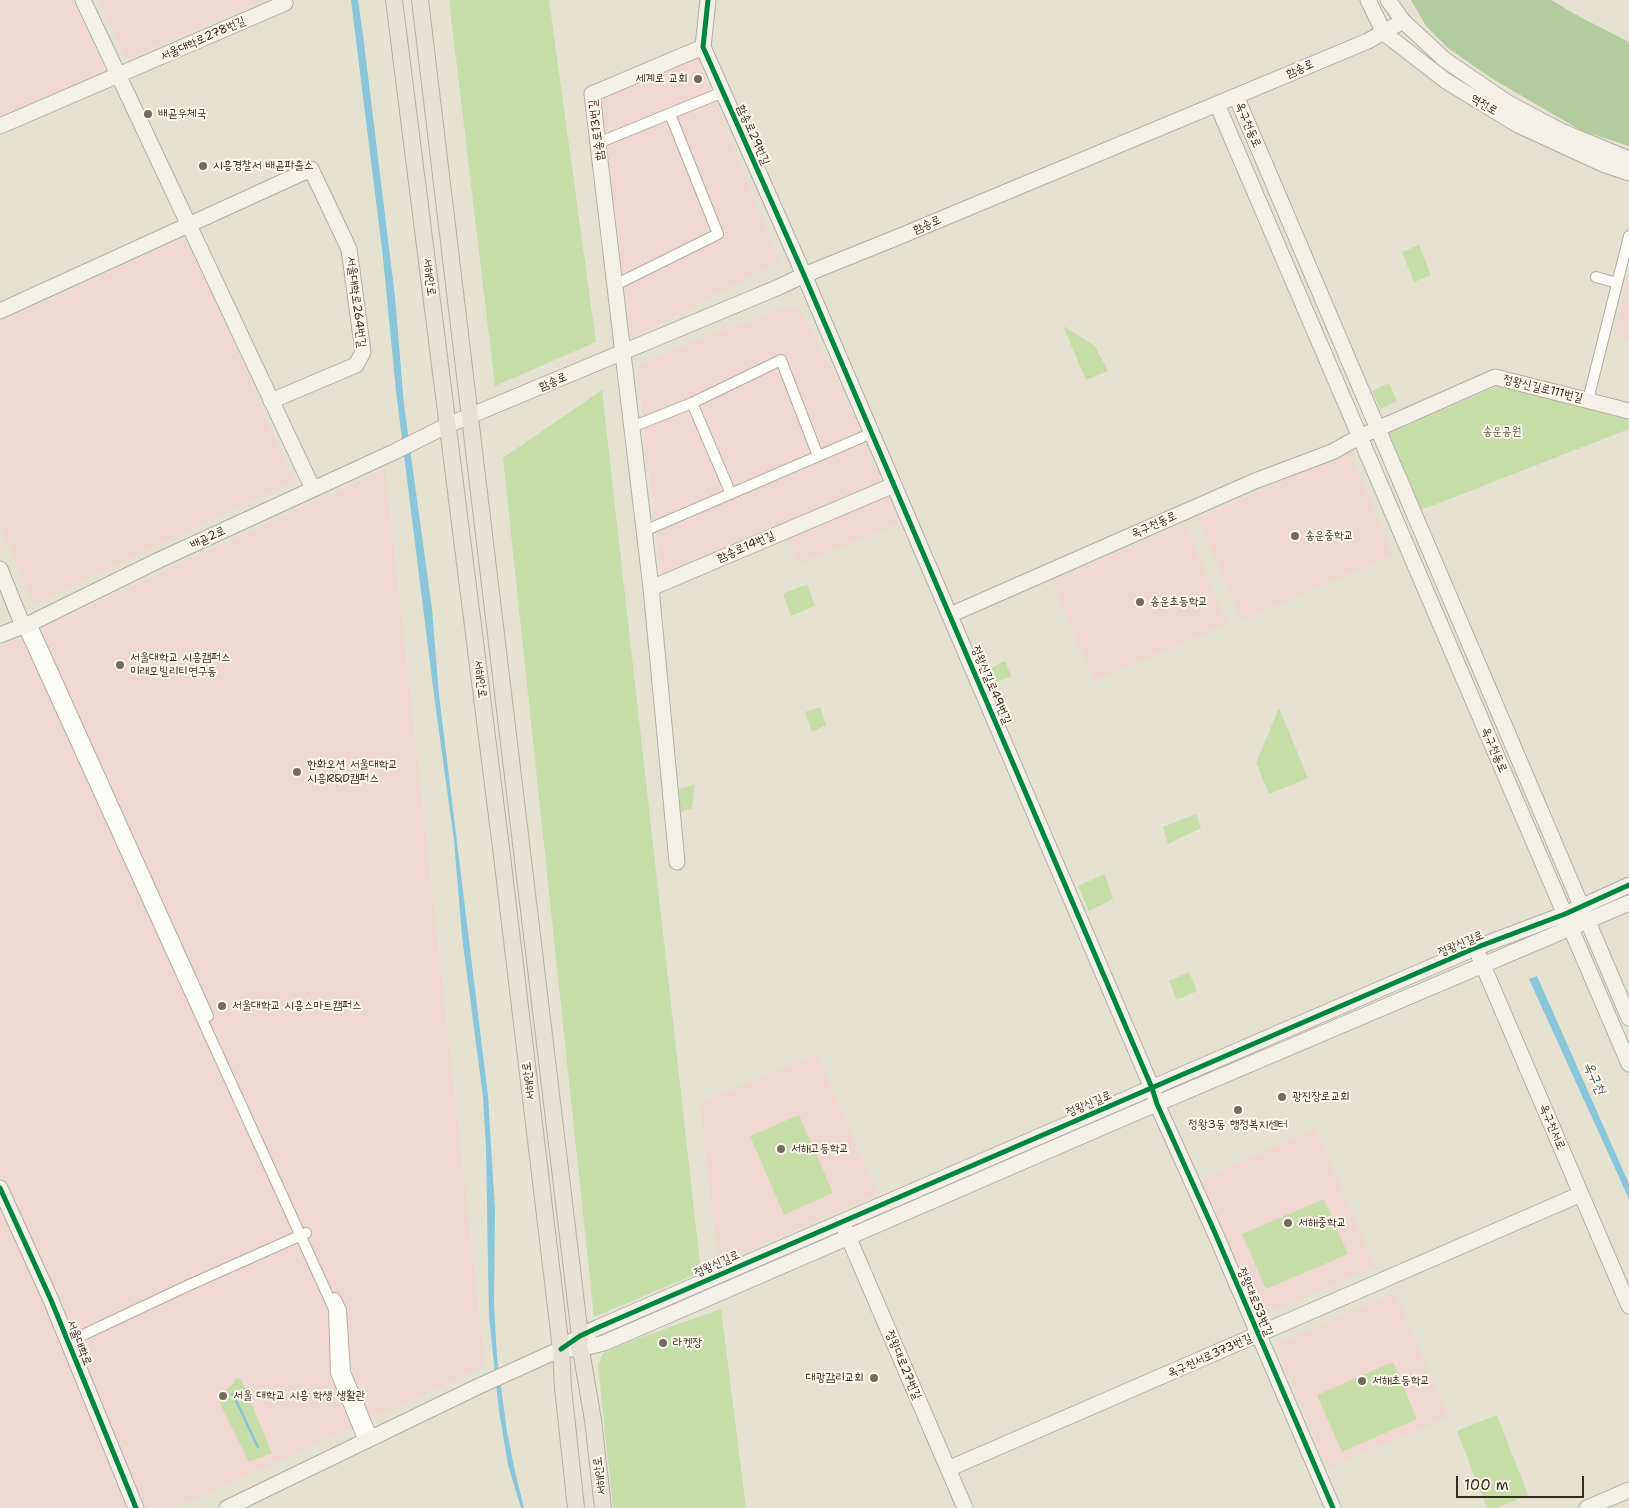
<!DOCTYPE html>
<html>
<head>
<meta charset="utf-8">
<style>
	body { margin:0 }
	#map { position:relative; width:1629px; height:1508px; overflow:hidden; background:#e5e2d2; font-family:"Shantell Sans",sans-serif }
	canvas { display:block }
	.scale { position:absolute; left:1456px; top:1476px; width:128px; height:22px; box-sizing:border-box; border:2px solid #3b2a1e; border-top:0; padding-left:6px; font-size:15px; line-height:18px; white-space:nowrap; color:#3b2a1e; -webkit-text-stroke:4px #fbf7ec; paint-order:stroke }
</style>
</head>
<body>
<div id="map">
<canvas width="1629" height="1508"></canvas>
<div class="scale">100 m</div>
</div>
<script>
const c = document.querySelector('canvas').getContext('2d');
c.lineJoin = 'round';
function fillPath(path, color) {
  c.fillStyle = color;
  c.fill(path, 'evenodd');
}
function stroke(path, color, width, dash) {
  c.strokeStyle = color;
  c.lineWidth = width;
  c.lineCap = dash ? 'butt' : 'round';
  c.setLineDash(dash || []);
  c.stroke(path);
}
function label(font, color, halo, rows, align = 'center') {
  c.font = font + ' "Shantell Sans","Poor Story",sans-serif';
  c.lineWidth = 4;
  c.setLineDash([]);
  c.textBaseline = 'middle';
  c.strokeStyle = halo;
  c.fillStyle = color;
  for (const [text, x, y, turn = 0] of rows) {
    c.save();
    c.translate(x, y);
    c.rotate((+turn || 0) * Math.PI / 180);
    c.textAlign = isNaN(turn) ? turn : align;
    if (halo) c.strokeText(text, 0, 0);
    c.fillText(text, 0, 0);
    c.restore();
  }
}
const built = new Path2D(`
	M0 0H73L106 72 0 116Z
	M99 0H264L125 59Z
	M698 57 779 261 631 339 601 98Z
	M183 238 212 291 293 481 34 604 0 526V322Z
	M1629 277V339L1614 335Z
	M793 306 800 309 841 387 882 482 661 574 637 366 706 336Z
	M1349 452 1393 555 1242 620 1198 518Z
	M385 469 485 1366 176 1508H0V647Z
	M890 491 905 521 798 564 787 535Z
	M1185 524 1227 624 1094 681 1052 580Z
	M817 1054 877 1194 718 1263 700 1103Z
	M1315 1129 1375 1266 1260 1317 1201 1180Z
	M1395 1293 1448 1417 1328 1468 1275 1345Z`);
const green = new Path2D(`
	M449 0H549L596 342 495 386Z
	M1419 245 1431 275 1414 282 1402 252Z
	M1063 326 1095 346 1108 371 1086 380Z
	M1389 383 1397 401 1380 409 1372 391Z
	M1500 385 1629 420V429L1421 510 1389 433Z
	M602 390 701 1272 594 1317 503 458Z
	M807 584 815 606 791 616 783 594Z
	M1005 661 1011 676 991 685 985 671Z
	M820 707 826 725 812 732 805 712Z
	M1279 708 1308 778 1269 794 1256 763Z
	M695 784 692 808 676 814 674 791Z
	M1196 814 1201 828 1168 844 1163 827Z
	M1105 874 1113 899 1089 911 1078 886Z
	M1189 972 1197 991 1177 1000 1169 981Z
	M799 1115 833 1193 784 1215 750 1136Z
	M1324 1199 1348 1254 1266 1289 1242 1234Z
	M721 1309 746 1508H613L598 1365 603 1353 639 1338Z
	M1393 1362 1417 1419 1342 1452 1317 1395Z
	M236 1378 241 1379 272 1453 249 1462 220 1403 218 1396 232 1385Z
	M1497 1415 1528 1495 1497 1508H1487L1457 1431Z`);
const forest = new Path2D(`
	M1411 0H1551L1580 17 1629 42V146L1582 131 1491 78 1448 48 1426 26Z`);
const water = new Path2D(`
	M351 0H358L363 35 395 297 404 405 432 609 439 695 488 1096 495 1209 494 1305 497 1357 507 1432 516 1476 524 1508H521L508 1465 499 1411 489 1316 486 1149 483 1097 462 936 454 841 434 695 396 391 383 258Z
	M1537 976 1629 1184V1199L1529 979Z`);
const stream = new Path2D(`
	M232 1394C243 1411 248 1429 258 1447`);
const street = new Path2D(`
	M598 143 723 92
	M1596 277 1617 283
	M615 285 718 234 670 114
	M1588 400 1629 236
	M692 403 731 494
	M632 427 692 403 781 360 818 456
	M644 531 872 433
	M31 623 208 1016
	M23 626 334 1309 336 1373 364 1441
	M335 1298 341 1310 345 1372 372 1437
	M68 1342 187 1286 306 1233`);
const secondary = new Path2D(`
	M83 0 313 489
	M708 0 703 47 804 275 1152 1088 1157 1104 1215 1233 1333 1508
	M1368 0 1384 33 1446 81 1518 125 1605 165 1629 173
	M1388 0 1403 21 1445 60 1508 103 1561 131 1629 159
	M703 47 592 94 651 588 894 485
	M1236 96 1629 1018
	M1217 104 1629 1064
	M0 126 285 3 283 0
	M0 311 311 169 349 249 363 352 356 365 271 401
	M0 569 23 626
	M651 588 677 862
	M950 615 1255 481 1332 452 1359 437 1495 377 1629 411
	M0 635 31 623 157 561 394 452 448 425 779 287 804 275 903 235 1368 41 1403 21
	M1479 956 1629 1306
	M0 1188 51 1300 136 1508
	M844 1227 965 1508
	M567 1349H579L604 1343 1128 1116 1629 903
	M948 1469 1581 1194
	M227 1508 477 1387 561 1349 580 1336 599 1327 1475 948 1565 914 1629 885
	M1587 1508 1629 1490`);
const primary = new Path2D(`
	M394 0 501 848 561 1349 563 1388 576 1508
	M420 0 580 1336 579 1349 582 1356 593 1420 603 1508`);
const cycleway = new Path2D(`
	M708 0 703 47 804 275 1152 1088 1157 1104 1215 1233 1333 1508
	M0 1188 51 1300 136 1508
	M561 1349 580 1336 599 1327 1475 948 1565 914 1629 885`);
const markers = [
	[698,79,5,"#766a5d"],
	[148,114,5,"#766a5d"],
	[203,166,5,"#766a5d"],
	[1295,536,5,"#766a5d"],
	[1140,602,5,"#766a5d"],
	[120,665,5,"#766a5d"],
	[297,772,5,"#766a5d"],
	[222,1006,5,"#766a5d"],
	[1282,1097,5,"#766a5d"],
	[1238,1110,5,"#766a5d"],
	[781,1149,5,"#766a5d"],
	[1288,1223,5,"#766a5d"],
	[663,1343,5,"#766a5d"],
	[874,1378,5,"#766a5d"],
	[1362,1381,5,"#766a5d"],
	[223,1396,5,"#766a5d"]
];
const streetNames = [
	["서울대학로278번길",203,39,-24],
	["함송로",1300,69,-23],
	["역전로",1484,105,31],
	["옥구천동로",1248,125,67],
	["함송로13번길",597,130,-97],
	["함송로29번길",753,135,66],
	["함송로",927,225,-23],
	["서해안로",429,277,83],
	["서울대학로264번길",356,302,83],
	["함송로",553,382,-22],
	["정왕신길로111번길",1543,389,14],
	["옥구천동로",1154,525,-24],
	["배곧2로",208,538,-25],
	["함송로14번길",746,547,-23],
	["서해안로",480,679,83],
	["정왕신길로49번길",991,685,67],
	["옥구천동로",1494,750,67],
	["정왕신길로",1461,944,-23],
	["서해안로",529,1081,-97],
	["정왕신길로",1089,1104,-23],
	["옥구천서로",1552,1127,67],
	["정왕신길로",717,1264,-24],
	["정왕대로53번길",1255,1302,67],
	["서울대학로",79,1343,68],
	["옥구천서로373번길",1210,1356,-24],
	["정왕대로27번길",903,1365,67],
	["서해안로",600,1476,-97]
];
const poiNames = [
	["세계로 교회",688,79,"right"],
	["배곧우체국",158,114],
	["시흥경찰서 배곧파출소",213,166],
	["송운중학교",1305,536],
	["송운초등학교",1150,602],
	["서울대학교 시흥캠퍼스",130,658],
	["미래모빌리티연구동",130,672],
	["한화오션 서울대학교",307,765],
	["시흥R&D캠퍼스",307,779],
	["서울대학교 시흥스마트캠퍼스",232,1006],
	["광진장로교회",1292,1097],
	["정왕3동 행정복지센터",1238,1125,"center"],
	["서해고등학교",791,1149],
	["서해중학교",1298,1223],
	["라켓장",673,1343],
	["대광감리교회",864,1378,"right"],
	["서해초등학교",1372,1381],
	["서울 대학교 시흥 학생 생활관",233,1396]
];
const parkNames = [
	["송운공원",1502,432]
];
const waterNames = [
	["옥구천",1594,1078,66]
];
fillPath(built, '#efd8d1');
fillPath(green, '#c6dda8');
fillPath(forest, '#b3cb9d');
fillPath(water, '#89c6da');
stroke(stream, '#89c6da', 2.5);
stroke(street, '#b3afa4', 12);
stroke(secondary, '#b3afa4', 17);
stroke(primary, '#b3afa4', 18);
stroke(street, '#fbfbf8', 10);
stroke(secondary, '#f3f0ea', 15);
stroke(primary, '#e6e1d4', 16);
stroke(cycleway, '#00873e', 5);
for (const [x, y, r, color] of markers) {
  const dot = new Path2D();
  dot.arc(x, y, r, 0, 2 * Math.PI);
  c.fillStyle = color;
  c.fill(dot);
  stroke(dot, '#fbf7ec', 2);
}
label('12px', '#3b2a1e', '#fbf7ec', streetNames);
label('12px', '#3b2a1e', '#fbf7ec', poiNames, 'left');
label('12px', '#585638', '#fbf7ec', parkNames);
label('italic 14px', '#485c61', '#fbf7ec', waterNames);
</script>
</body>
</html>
